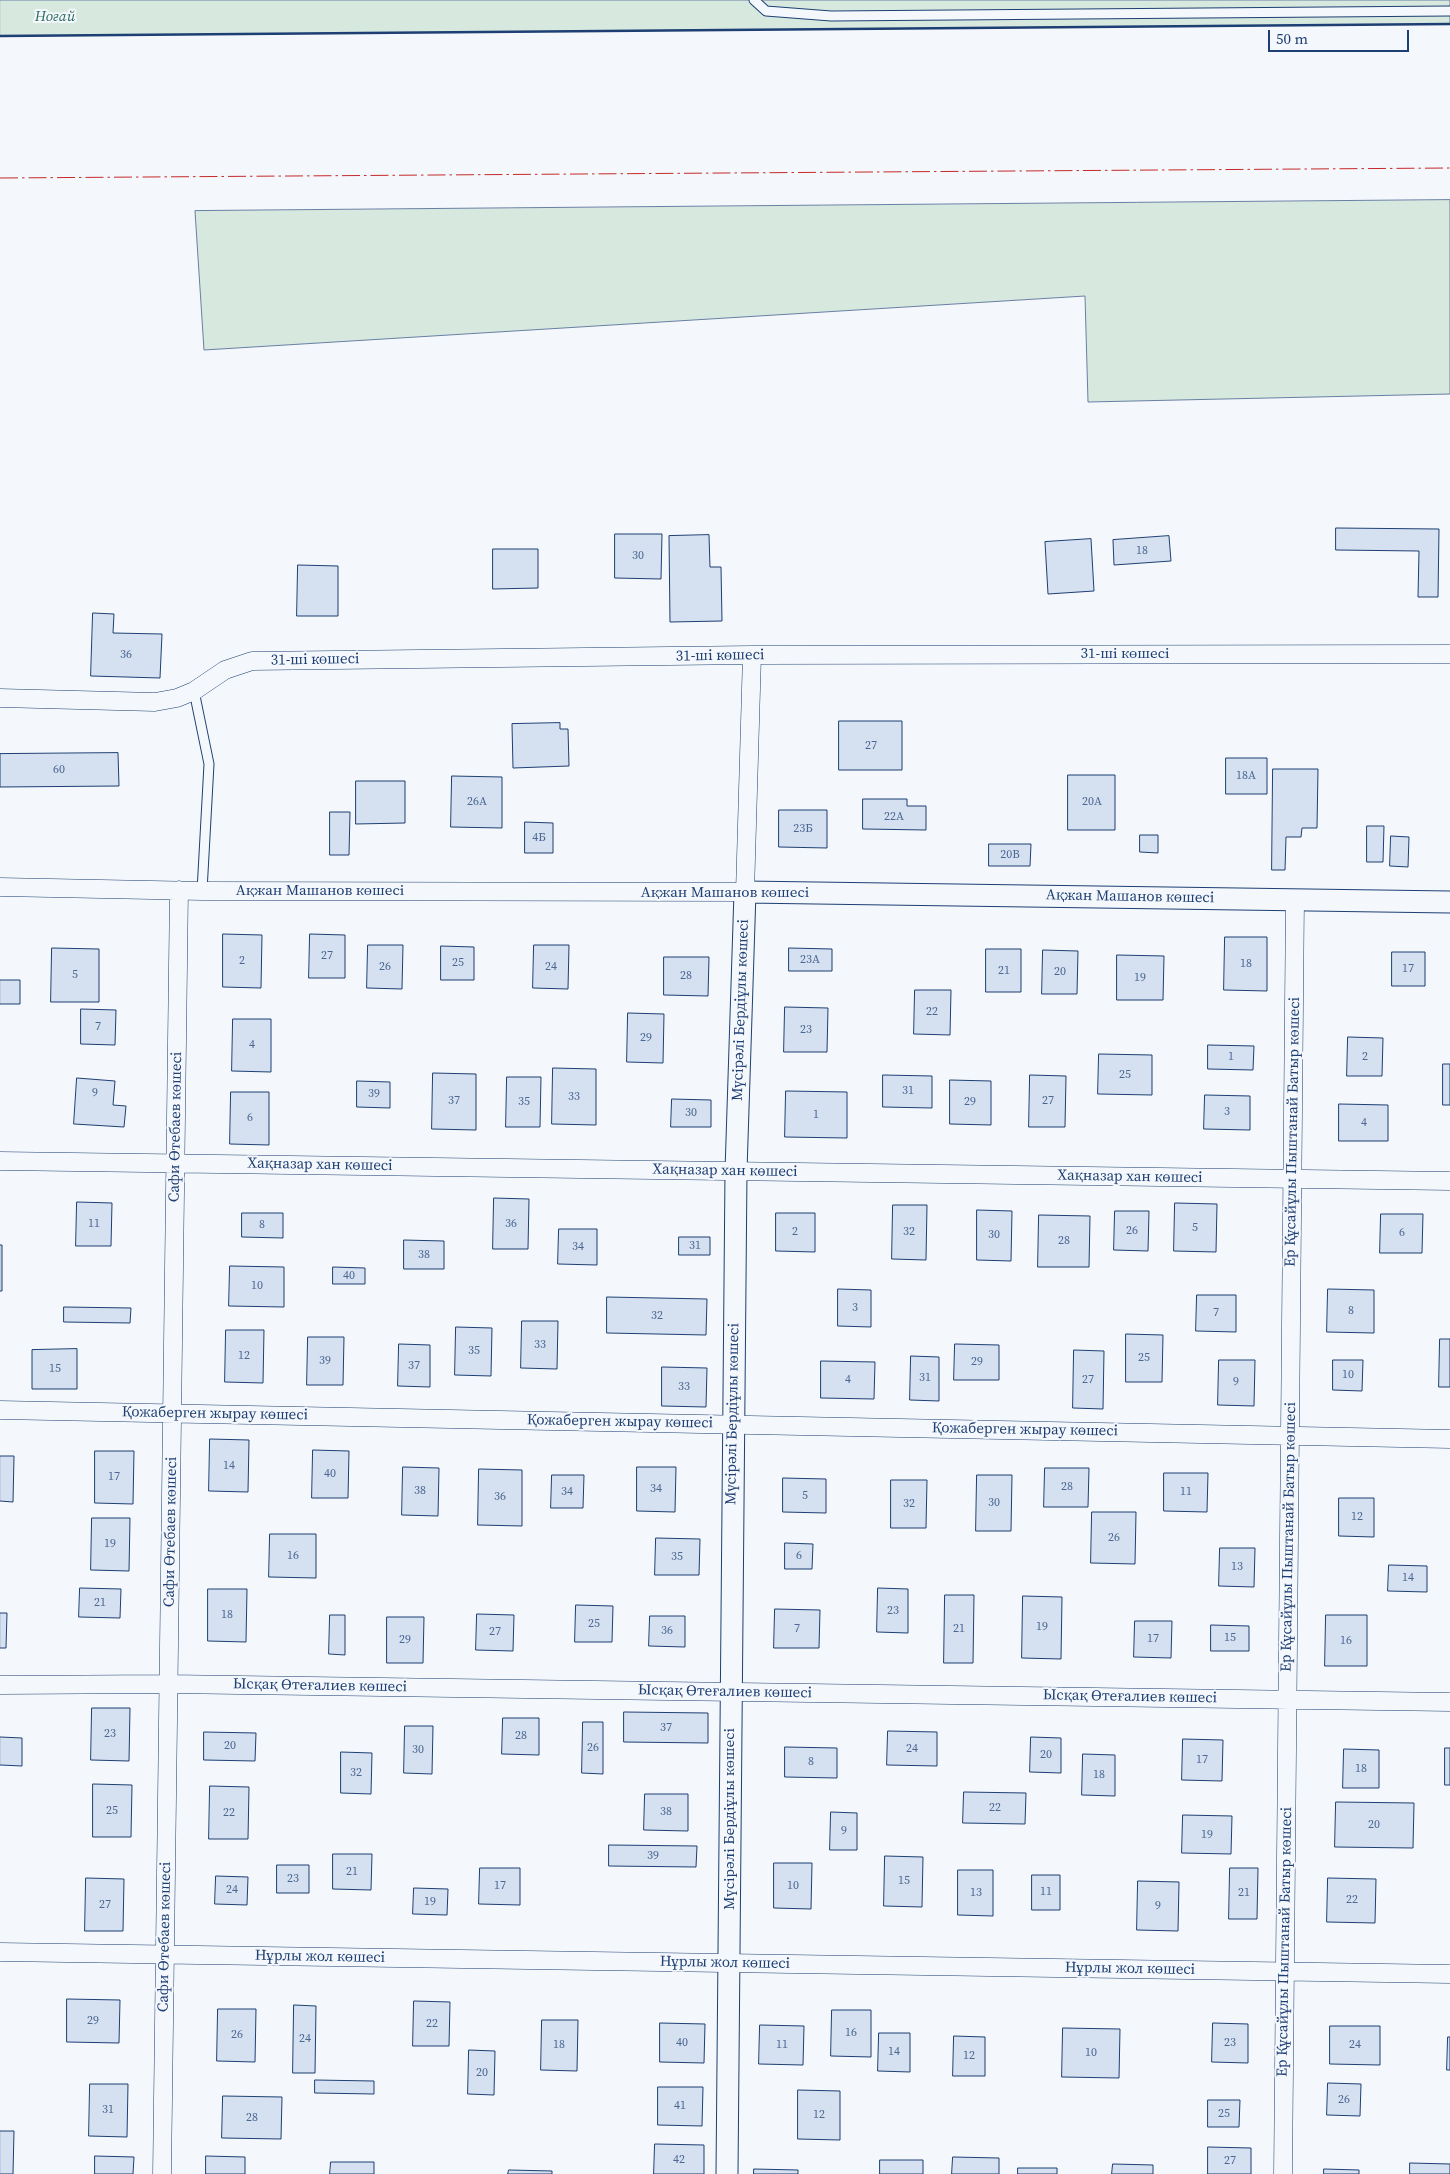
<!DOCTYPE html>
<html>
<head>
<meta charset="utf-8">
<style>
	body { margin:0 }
	#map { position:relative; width:1450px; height:2174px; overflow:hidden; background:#f4f7fb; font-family:"Source Serif 4",serif }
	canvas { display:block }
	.scale { position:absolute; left:1268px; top:30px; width:141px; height:22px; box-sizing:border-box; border:2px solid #1d3f73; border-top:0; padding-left:6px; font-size:15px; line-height:18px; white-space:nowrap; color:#1d3f73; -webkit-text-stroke:4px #f4f7fb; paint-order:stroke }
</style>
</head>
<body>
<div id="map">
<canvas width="1450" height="2174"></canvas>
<div class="scale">50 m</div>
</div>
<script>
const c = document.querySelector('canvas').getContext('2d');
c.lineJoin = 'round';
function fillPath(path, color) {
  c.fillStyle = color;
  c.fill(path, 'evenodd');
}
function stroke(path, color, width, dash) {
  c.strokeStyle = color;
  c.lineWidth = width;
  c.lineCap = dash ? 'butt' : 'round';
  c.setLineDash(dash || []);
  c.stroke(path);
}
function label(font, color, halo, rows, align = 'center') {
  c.font = font + ' "Source Serif 4",serif';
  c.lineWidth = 4;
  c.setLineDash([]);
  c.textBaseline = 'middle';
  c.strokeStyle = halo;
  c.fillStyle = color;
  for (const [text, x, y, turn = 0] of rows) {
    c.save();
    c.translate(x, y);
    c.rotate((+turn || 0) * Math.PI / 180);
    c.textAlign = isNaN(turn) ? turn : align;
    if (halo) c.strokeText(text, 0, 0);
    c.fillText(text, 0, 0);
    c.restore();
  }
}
const green = new Path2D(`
	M0 0H1450V24L0 36Z
	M1450 200V394L1088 402 1085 296 204 350 195 211Z`);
const building = new Path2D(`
	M1336 528 1439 529 1438 597H1418L1419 551 1336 550Z
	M615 534H662L661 579 615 578Z
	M709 535 710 567H721L722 621 670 622 669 536Z
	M1169 536 1171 561 1114 565 1113 540Z
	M1091 539 1094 591 1048 594 1045 542Z
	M493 549H538V588L493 589Z
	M298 565 338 566V616H297Z
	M93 613 114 614 113 633 162 634 160 678 91 676Z
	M839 721H902V770H839Z
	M560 723V729H568L569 766 513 768 512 724Z
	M118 753 119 786 0 787V754Z
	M1226 758H1267V794H1226Z
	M1273 769H1318L1317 828H1302L1301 837H1286L1285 870H1272Z
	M1068 775H1115V830H1068Z
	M452 776 502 777V828L451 827Z
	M356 781H405V823L356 824Z
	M863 799H907V806H926V830L863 829Z
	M779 810H827V848L779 847Z
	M330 812H350L349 855H330Z
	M525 822 553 823V853H525Z
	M1367 826H1384L1383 862H1367Z
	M1140 835H1158V853L1140 852Z
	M1391 836 1409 837 1408 867 1390 866Z
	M989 844H1031L1030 866H989Z
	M223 934 262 935 261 988 223 987Z
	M310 934 345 935V978H309Z
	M1225 937H1267V991L1224 990Z
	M368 945H403L402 989 367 988Z
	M534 945H569L568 989 533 988Z
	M441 946 474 947V980H441Z
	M52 948 99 949V1002H51Z
	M789 948 832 949V971H789Z
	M986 949H1021V992H986Z
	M1043 950 1078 951 1077 994H1042Z
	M1392 952H1425V986H1392Z
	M1117 955 1164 956 1163 1000H1117Z
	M664 957H709L708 996 664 995Z
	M0 980H20V1004H0Z
	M915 990H951L950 1035 914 1034Z
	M785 1007 828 1008 827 1052H784Z
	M81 1009 116 1010 115 1045 81 1044Z
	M628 1013 664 1014 663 1063 627 1062Z
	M233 1019H271V1072L232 1071Z
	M1348 1037 1383 1038 1382 1076H1347Z
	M1208 1045 1254 1046 1253 1070 1208 1069Z
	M1099 1054 1152 1055V1095L1098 1094Z
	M1443 1064H1450V1105H1443Z
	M553 1068 596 1069V1125L552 1124Z
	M433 1073 476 1074V1130L432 1129Z
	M883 1075 932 1076V1108L883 1107Z
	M1030 1075 1066 1076 1065 1127H1029Z
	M507 1077H541L540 1127H506Z
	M77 1078 115 1081 113 1105 126 1106 124 1127 74 1124Z
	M950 1080 991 1081V1125L950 1124Z
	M357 1081 390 1082V1108L357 1107Z
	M786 1091 847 1092V1138L785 1137Z
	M231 1092H269V1145L230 1144Z
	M1205 1095 1250 1096V1130L1204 1129Z
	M672 1099 711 1100V1127H671Z
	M1339 1104 1388 1105V1141H1339Z
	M494 1198 529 1199 528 1249H493Z
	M77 1202 112 1203 111 1246H76Z
	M1175 1203 1217 1204 1216 1252 1174 1251Z
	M893 1205H927L926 1260 892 1259Z
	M977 1210 1012 1211 1011 1261 977 1260Z
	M1115 1211H1149L1148 1251 1114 1250Z
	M242 1213H283V1238L242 1237Z
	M776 1213H815V1252L776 1251Z
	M1381 1214H1423L1422 1253H1380Z
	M1039 1215 1090 1216 1089 1267H1038Z
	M559 1229H597V1265L558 1264Z
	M679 1237H710V1255H679Z
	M404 1240 444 1241V1269H404Z
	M0 1245H2V1291H0Z
	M230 1266 284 1267V1307L229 1306Z
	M333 1267 365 1268V1284H333Z
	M838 1289 871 1290V1327L838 1326Z
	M1328 1289 1374 1290V1333L1327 1332Z
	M1197 1295H1236V1332L1196 1331Z
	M607 1297 707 1299 706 1335 607 1333Z
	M64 1307 131 1308 130 1323 64 1322Z
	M522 1321H558L557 1369 521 1368Z
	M456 1327 492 1328 491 1376 455 1375Z
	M226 1330H264L263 1383 225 1382Z
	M1126 1334 1163 1335 1162 1382H1126Z
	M308 1337H344L343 1385H307Z
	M1440 1339H1450V1387H1439Z
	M399 1344 430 1345V1387L398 1386Z
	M955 1344 999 1345V1380H954Z
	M77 1349V1389H32V1350Z
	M1074 1350 1104 1351 1103 1409 1073 1408Z
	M911 1356 939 1357V1401L910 1400Z
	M1219 1360H1255L1254 1406 1218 1405Z
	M1333 1360H1363L1362 1391 1333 1390Z
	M821 1361 875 1362 874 1399 821 1398Z
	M662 1367 707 1368 706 1407 662 1406Z
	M210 1439 249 1440 248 1492 209 1491Z
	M313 1450 349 1451 348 1498H312Z
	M95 1451H134L133 1504 95 1503Z
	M0 1456H14L13 1502 0 1501Z
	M403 1467 439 1468 438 1516 402 1515Z
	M637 1467H676L675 1512 637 1511Z
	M1045 1468H1089L1088 1507H1044Z
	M479 1469 522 1470V1526L478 1525Z
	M1164 1473H1208L1207 1512 1164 1511Z
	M552 1475H584L583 1508H551Z
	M977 1475H1012L1011 1531H976Z
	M783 1478 826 1479V1513L783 1512Z
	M891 1480H927L926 1528H891Z
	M1339 1498H1374V1537L1339 1536Z
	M1092 1512H1136L1135 1564 1091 1563Z
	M92 1518H130L129 1571 91 1570Z
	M270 1534H316V1578L269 1577Z
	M656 1538 700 1539 699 1575H655Z
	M785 1543 813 1544 812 1569H785Z
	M1220 1548H1255L1254 1587 1219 1586Z
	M1389 1565 1427 1566V1592L1388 1591Z
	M80 1588 121 1589 120 1618 79 1617Z
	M878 1588 908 1589V1633L877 1632Z
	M208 1589H247L246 1642 208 1641Z
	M945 1595H974L973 1663H944Z
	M1023 1596 1062 1597 1061 1659 1022 1658Z
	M576 1605 613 1606 612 1642H575Z
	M775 1609 820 1610 819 1648H774Z
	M0 1613H7L6 1648H0Z
	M477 1614 514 1615 513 1651 476 1650Z
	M330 1615H345V1655L329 1654Z
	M1326 1615H1367V1666H1325Z
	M650 1616H685V1647L649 1646Z
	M387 1617H424L423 1663H387Z
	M1135 1621H1172L1171 1658 1134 1657Z
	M1211 1625 1249 1626V1651H1211Z
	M92 1708H130L129 1761 91 1760Z
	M624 1712 708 1713V1743L624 1742Z
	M503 1718H539V1755L502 1754Z
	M583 1722H603V1774L582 1773Z
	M405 1726H433L432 1774 404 1773Z
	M888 1731 937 1732V1766L887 1765Z
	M204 1732 256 1733 255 1761 204 1760Z
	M0 1737 22 1738V1766L0 1765Z
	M1031 1737 1061 1738V1773L1030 1772Z
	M1183 1739 1223 1740 1222 1781 1182 1780Z
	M785 1747 837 1748V1778L785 1777Z
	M1445 1748H1450V1785H1445Z
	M1344 1749 1379 1750V1788H1343Z
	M341 1752 372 1753 371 1794 341 1793Z
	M1083 1754 1115 1755V1796L1082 1795Z
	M93 1784 132 1785 131 1837H93Z
	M210 1786 249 1787 248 1839H209Z
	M964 1792 1026 1793 1025 1824 963 1823Z
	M645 1794H688V1831L644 1830Z
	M1336 1802 1414 1803 1413 1848 1335 1847Z
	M831 1812 857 1813V1850H830Z
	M1183 1815 1232 1816 1231 1854 1182 1853Z
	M609 1845 697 1846 696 1867 609 1866Z
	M333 1854H372L371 1890 333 1889Z
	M885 1856 923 1857 922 1907 884 1906Z
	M774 1863H812L811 1909 774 1908Z
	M277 1865H309V1893H277Z
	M480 1868H520V1905L479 1904Z
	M1230 1868H1258L1257 1919H1229Z
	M958 1870H993V1916L958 1915Z
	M1032 1875H1060V1910H1032Z
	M216 1876 248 1877 247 1905 215 1904Z
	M86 1878 124 1879 123 1931H85Z
	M1328 1878 1376 1879 1375 1923 1327 1922Z
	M1138 1881 1179 1882 1178 1931 1137 1930Z
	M414 1888 448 1889 447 1915 413 1914Z
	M67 1999 120 2000 119 2043 67 2042Z
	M414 2001 450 2002 449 2046H413Z
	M294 2005 316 2006 315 2073H293Z
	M218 2009H256L255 2062 217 2061Z
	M832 2010H871V2057L831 2056Z
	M542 2020H578L577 2071 541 2070Z
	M660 2023 705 2024 704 2063 660 2062Z
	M1213 2023 1248 2024V2063L1212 2062Z
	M760 2025 804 2026 803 2065 759 2064Z
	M1330 2026H1380V2065L1330 2064Z
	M1063 2028 1120 2029 1119 2078 1062 2077Z
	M879 2033H910V2072L878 2071Z
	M954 2036 985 2037V2076H953Z
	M1448 2037H1450V2070H1447Z
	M469 2050 495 2051 494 2095 468 2094Z
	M315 2080 374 2081V2094L315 2093Z
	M1328 2083 1361 2084 1360 2116 1327 2115Z
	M90 2084H128L127 2137 89 2136Z
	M658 2087H703L702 2126 658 2125Z
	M798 2090 840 2091V2140L798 2139Z
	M223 2096 282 2097 281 2139 222 2138Z
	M1208 2100H1240L1239 2127H1208Z
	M0 2131H14L13 2174H0Z
	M655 2144 704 2145V2174H654Z
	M1208 2147 1251 2148V2174H1208Z
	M95 2156 134 2157 133 2174H95Z
	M206 2156 245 2157V2174H206Z
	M953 2157 999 2158V2174H952Z
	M880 2160H923V2174H880Z
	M331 2162H374V2174H330Z
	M1410 2163 1450 2164V2174H1410Z
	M1113 2164 1153 2165V2174H1112Z
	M1018 2168H1057V2174H1018Z
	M754 2169 798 2170V2174H754Z
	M1324 2169 1359 2170V2174H1324Z
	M509 2170 552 2171V2174H508Z`);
const service = new Path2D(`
	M754 0 766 11 831 16 1450 11
	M194 691 209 764 202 891`);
const minor = new Path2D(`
	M0 698 155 702 177 698 194 691 225 670 252 661 752 655 1450 654
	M0 887 202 891 745 892 752 655
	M0 1161 1450 1181
	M0 1410 1450 1439
	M0 1685 168 1684 1450 1702
	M0 1952 1450 1974
	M162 2174 179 890
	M1283 2174 1295 899`);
const tertiary = new Path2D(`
	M727 2174 736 1171 745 892 1450 902`);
const wall = new Path2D(`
	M0 36 1450 24`);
const power = new Path2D(`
	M0 178 1450 168`);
const numberNames = [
	["18",1142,551],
	["30",638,556],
	["36",126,655],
	["27",871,746],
	["60",59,770],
	["18А",1246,776],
	["26А",477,802],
	["20А",1092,802],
	["22А",894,817],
	["23Б",803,829],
	["4Б",539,838],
	["20В",1010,855],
	["27",327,956],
	["23А",810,960],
	["2",242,961],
	["25",458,963],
	["18",1246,964],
	["26",385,967],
	["24",551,967],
	["17",1408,969],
	["21",1004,971],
	["20",1060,972],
	["5",75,975],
	["28",686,976],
	["19",1140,978],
	["22",932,1012],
	["7",98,1027],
	["23",806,1030],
	["29",646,1038],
	["4",252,1045],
	["1",1231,1057],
	["2",1365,1057],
	["25",1125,1075],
	["31",908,1091],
	["9",95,1093],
	["39",374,1094],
	["33",574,1097],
	["37",454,1101],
	["27",1048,1101],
	["35",524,1102],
	["29",970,1102],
	["3",1227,1112],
	["30",691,1113],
	["1",816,1115],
	["6",250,1118],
	["4",1364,1123],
	["11",94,1224],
	["36",511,1224],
	["8",262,1225],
	["5",1195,1228],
	["26",1132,1231],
	["2",795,1232],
	["32",909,1232],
	["6",1402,1233],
	["30",994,1235],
	["28",1064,1241],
	["31",695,1246],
	["34",578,1247],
	["38",424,1255],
	["40",349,1276],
	["10",257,1286],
	["3",855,1308],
	["8",1351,1311],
	["7",1216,1313],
	["32",657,1316],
	["33",540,1345],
	["35",474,1351],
	["12",244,1356],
	["25",1144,1358],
	["39",325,1361],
	["29",977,1362],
	["37",414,1366],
	["15",55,1369],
	["10",1348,1375],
	["31",925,1378],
	["4",848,1380],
	["27",1088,1380],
	["9",1236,1382],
	["33",684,1387],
	["14",229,1466],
	["40",330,1474],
	["17",114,1477],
	["28",1067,1487],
	["34",656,1489],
	["38",420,1491],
	["34",567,1492],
	["11",1186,1492],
	["5",805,1496],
	["36",500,1497],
	["30",994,1503],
	["32",909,1504],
	["12",1357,1517],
	["26",1114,1538],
	["19",110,1544],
	["16",293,1556],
	["6",799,1556],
	["35",677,1557],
	["13",1237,1567],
	["14",1408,1578],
	["21",100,1603],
	["23",893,1611],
	["18",227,1615],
	["25",594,1624],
	["19",1042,1627],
	["7",797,1629],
	["21",959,1629],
	["36",667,1631],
	["27",495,1632],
	["15",1230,1638],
	["17",1153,1639],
	["29",405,1640],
	["16",1346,1641],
	["37",666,1728],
	["23",110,1734],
	["28",521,1736],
	["20",230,1746],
	["26",593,1748],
	["24",912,1749],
	["30",418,1750],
	["20",1046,1755],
	["17",1202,1760],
	["8",811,1762],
	["18",1361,1769],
	["32",356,1773],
	["18",1099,1775],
	["22",995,1808],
	["25",112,1811],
	["38",666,1812],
	["22",229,1813],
	["20",1374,1825],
	["9",844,1831],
	["19",1207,1835],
	["39",653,1856],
	["21",352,1872],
	["23",293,1879],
	["15",904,1881],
	["17",500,1886],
	["10",793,1886],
	["24",232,1890],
	["11",1046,1892],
	["13",976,1893],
	["21",1244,1893],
	["22",1352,1900],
	["19",430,1902],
	["27",105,1905],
	["9",1158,1906],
	["29",93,2021],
	["22",432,2024],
	["16",851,2033],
	["26",237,2035],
	["24",305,2039],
	["40",682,2043],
	["23",1230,2043],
	["18",559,2045],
	["11",782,2045],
	["24",1355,2045],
	["14",894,2052],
	["10",1091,2053],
	["12",969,2056],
	["20",482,2073],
	["26",1344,2100],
	["41",680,2106],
	["31",108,2110],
	["25",1224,2114],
	["12",819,2115],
	["28",252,2118],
	["42",679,2160],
	["27",1230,2161]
];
const parkNames = [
	["Ноғай",55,17]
];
const streetNames = [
	["31-ші көшесі",1125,654],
	["31-ші көшесі",720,656,-1],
	["31-ші көшесі",315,660,-1],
	["Ақжан Машанов көшесі",320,891],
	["Ақжан Машанов көшесі",725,893],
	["Ақжан Машанов көшесі",1130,897,1],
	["Мүсірәлі Бердіұлы көшесі",741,1010,-88],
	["Сафи Өтебаев көшесі",176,1127,-89],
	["Ер Құсайұлы Пыштанай Батыр көшесі",1293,1132,-89],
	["Хақназар хан көшесі",320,1165,1],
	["Хақназар хан көшесі",725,1171,1],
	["Хақназар хан көшесі",1130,1177,1],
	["Қожаберген жырау көшесі",215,1414,1],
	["Мүсірәлі Бердіұлы көшесі",733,1414,-89],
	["Қожаберген жырау көшесі",620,1422,1],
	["Қожаберген жырау көшесі",1025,1430,1],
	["Сафи Өтебаев көшесі",171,1532,-89],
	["Ер Құсайұлы Пыштанай Батыр көшесі",1289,1537,-89],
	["Ысқақ Өтеғалиев көшесі",320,1686,1],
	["Ысқақ Өтеғалиев көшесі",725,1692,1],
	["Ысқақ Өтеғалиев көшесі",1130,1697,1],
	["Мүсірәлі Бердіұлы көшесі",730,1819,-90],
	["Сафи Өтебаев көшесі",165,1937,-89],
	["Ер Құсайұлы Пыштанай Батыр көшесі",1285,1942,-89],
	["Нұрлы жол көшесі",320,1957,1],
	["Нұрлы жол көшесі",725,1963,1],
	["Нұрлы жол көшесі",1130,1969,1]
];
fillPath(green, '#d7e8df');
stroke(green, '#687fa3', 1);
fillPath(building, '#d5e0f0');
stroke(building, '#1d3f73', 1);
stroke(service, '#1d3f73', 11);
stroke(minor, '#1d3f73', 19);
stroke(tertiary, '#1d3f73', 23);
stroke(service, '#f4f7fb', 9);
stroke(minor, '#f4f7fb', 18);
stroke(tertiary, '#f4f7fb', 21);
stroke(wall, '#1d3f73', 2.5);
stroke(power, '#c62828', 1, [18, 4, 2.5, 4]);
label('12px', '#4b6792', null, numberNames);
label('italic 15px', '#2c6c60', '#f4f7fb', parkNames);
label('15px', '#1d3f73', '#f4f7fb', streetNames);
</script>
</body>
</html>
